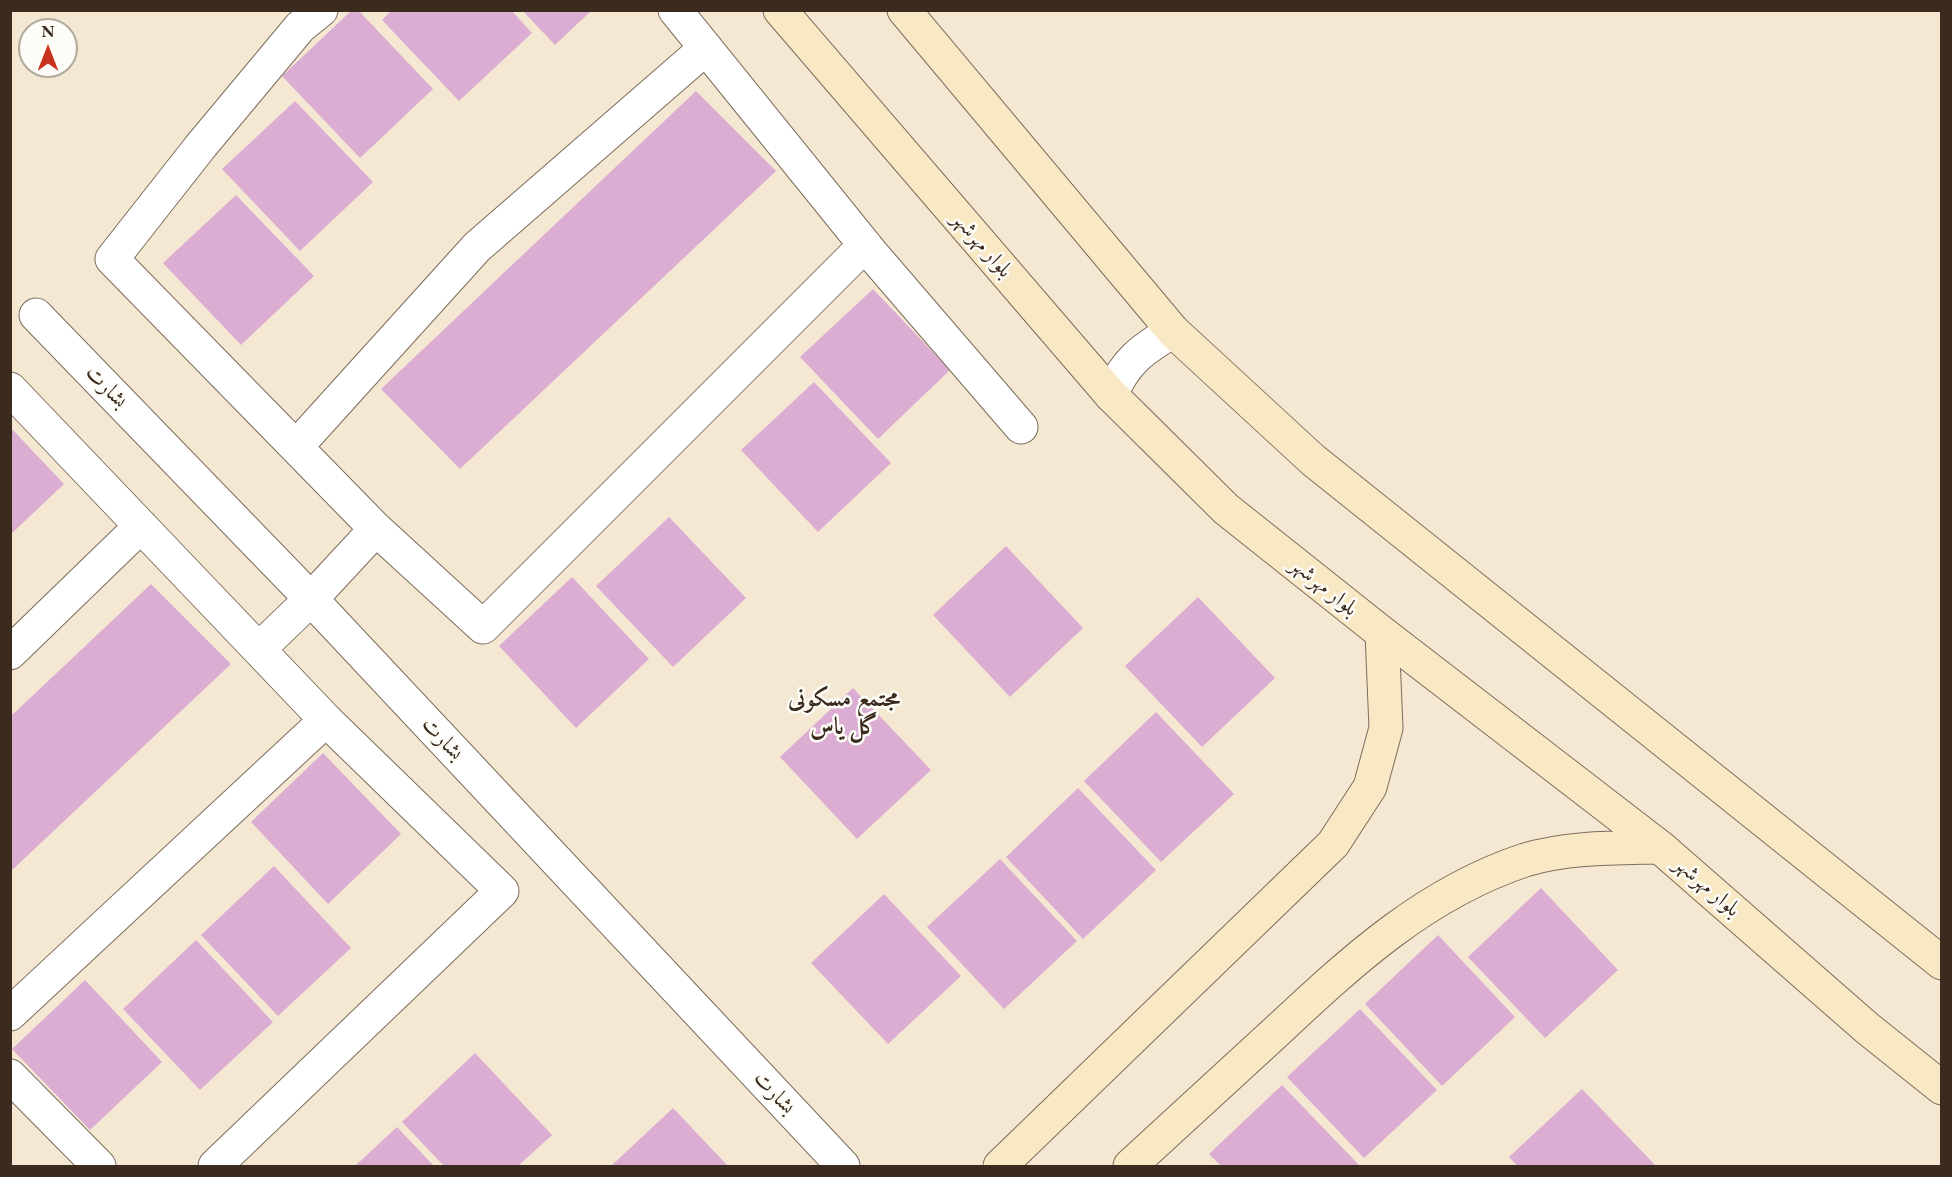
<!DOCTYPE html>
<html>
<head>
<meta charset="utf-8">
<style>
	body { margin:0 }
	#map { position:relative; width:1952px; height:1177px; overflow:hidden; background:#f5e8d2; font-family:"EB Garamond",serif }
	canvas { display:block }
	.frame { position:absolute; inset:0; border:12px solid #3b2a1e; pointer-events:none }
	.north { position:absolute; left:18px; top:18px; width:60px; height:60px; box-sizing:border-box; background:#fdfcf7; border:2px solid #afa8a0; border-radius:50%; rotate:0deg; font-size:16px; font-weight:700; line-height:24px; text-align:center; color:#3b2a1e }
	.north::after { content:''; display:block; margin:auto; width:21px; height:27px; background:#c8321e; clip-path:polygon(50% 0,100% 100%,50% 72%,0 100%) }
</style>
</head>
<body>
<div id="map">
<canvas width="1952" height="1177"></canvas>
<div class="frame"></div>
<div class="north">N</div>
</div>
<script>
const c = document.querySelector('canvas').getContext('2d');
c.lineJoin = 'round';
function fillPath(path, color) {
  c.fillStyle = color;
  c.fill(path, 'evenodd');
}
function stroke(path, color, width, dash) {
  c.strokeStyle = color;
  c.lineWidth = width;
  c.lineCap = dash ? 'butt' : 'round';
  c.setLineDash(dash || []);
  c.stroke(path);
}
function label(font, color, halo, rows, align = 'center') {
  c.font = font + ' "EB Garamond",Amiri,serif';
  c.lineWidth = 5;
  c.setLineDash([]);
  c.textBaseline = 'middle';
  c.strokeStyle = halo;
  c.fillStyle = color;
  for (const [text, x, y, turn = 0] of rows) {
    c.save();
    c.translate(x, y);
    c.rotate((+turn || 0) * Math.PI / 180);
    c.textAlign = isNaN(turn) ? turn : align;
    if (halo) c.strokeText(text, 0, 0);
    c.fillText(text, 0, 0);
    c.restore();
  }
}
const building = new Path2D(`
	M352 10H358L433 89 360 158 282 76Z
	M392 10H511L532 33 459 101 382 20Z
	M522 10H592L555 45Z
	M696 91 776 171 460 469 381 389Z
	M295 101 373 182 300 251 222 169Z
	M236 195 314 276 241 345 163 263Z
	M873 289 950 370 878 439 800 357Z
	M814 382 891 463 818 532 741 450Z
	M10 427 64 484 10 535Z
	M669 517 746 598 673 667 596 586Z
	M1006 546 1083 628 1010 697 933 615Z
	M572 577 649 659 576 728 499 646Z
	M151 584 231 664 10 872V717Z
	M1198 597 1275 678 1202 747 1125 666Z
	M853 688 931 770 857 839 780 757Z
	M1156 712 1234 794 1161 862 1084 781Z
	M323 753 401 834 328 904 251 822Z
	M1078 788 1156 870 1083 939 1006 857Z
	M1000 859 1077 941 1004 1009 927 927Z
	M274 866 351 948 278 1016 201 935Z
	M1541 888 1618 970 1545 1038 1468 957Z
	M884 894 961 976 888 1044 811 963Z
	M1438 935 1515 1017 1442 1086 1365 1004Z
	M196 940 273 1022 200 1090 123 1009Z
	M85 980 162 1062 90 1130 12 1049Z
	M1360 1009 1437 1090 1364 1158 1287 1077Z
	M475 1053 552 1135 518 1166H444L402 1122Z
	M1282 1085 1360 1166H1221L1209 1154Z
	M1582 1089 1656 1166H1518L1509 1157Z
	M673 1108 728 1166H611Z
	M397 1127 434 1166H355Z`);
const minor = new Path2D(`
	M321 10 300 27 200 147 112 259 376 529 483 627 865 245
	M675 10 873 255 1021 427
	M36 315 311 599 843 1166
	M10 389 326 720 502 891 215 1166
	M296 447 477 247 706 48
	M259 649 311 599 376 529
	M10 653 141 526
	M10 1014 326 720
	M10 1076 99 1166`);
const tertiary = new Path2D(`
	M1111 395C1125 361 1143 349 1173 331`);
const secondary = new Path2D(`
	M780 10 1111 395 1226 509 1382 633 1660 847 1867 1028 1942 1088
	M904 10 1173 331 1313 460 1942 963
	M1000 1166 1333 844 1370 787 1386 728 1382 633
	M1130 1166C1179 1121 1228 1076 1277 1031 1352 961 1425 893 1525 860 1568 847 1616 848 1660 847`);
const streetNames = [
	["بلوار مهرشهر",982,245,49],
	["بشارت",106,387,46],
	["بلوار مهرشهر",1324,587,39],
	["بشارت",442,739,47],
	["بلوار مهرشهر",1707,887,41],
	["بشارت",774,1093,47]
];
const neighbourhoodNames = [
	["مجتمع مسکونی",844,699],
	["گل یاس",844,727]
];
fillPath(building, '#dbadd3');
stroke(minor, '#7c6c5d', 35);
stroke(tertiary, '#7c6c5d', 35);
stroke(secondary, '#7c6c5d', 35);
stroke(minor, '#fff', 33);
stroke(tertiary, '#fff', 33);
stroke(secondary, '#f8e8c3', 33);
label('22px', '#3b2a1e', '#fdfcf7', streetNames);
label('bold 24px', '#3b2a1e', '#fdfcf7', neighbourhoodNames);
</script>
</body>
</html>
